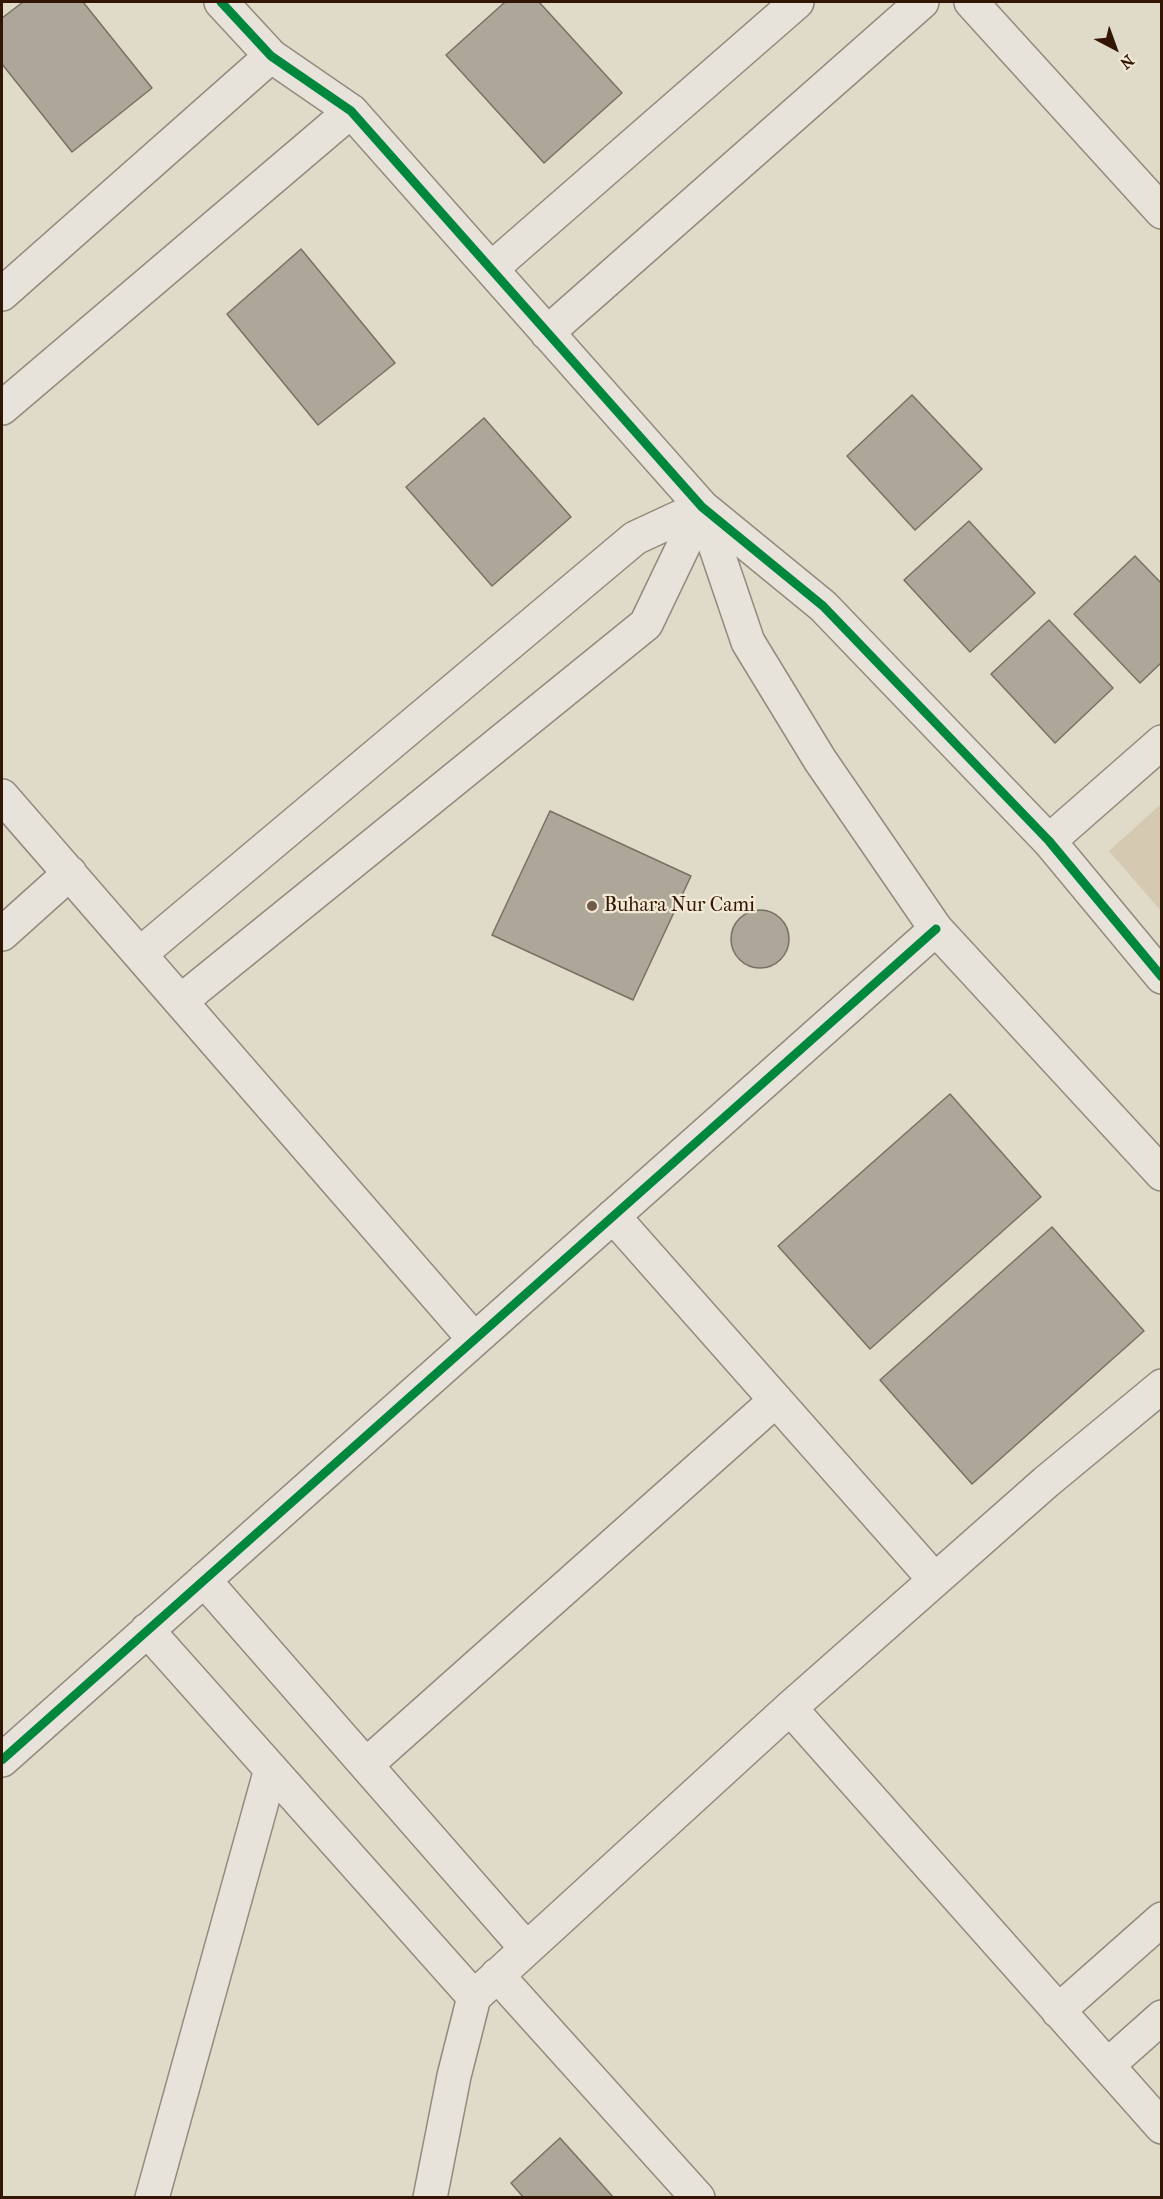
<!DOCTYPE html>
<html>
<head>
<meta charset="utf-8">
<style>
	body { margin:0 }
	#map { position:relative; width:1163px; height:2199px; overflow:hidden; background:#e0dac8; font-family:"IM FELL French Canon",serif }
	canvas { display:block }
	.frame { position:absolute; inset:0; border:3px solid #331504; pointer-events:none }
	.north { position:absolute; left:1085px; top:18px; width:60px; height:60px; -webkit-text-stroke:4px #f2ead4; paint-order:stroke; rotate:139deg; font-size:16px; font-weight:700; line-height:24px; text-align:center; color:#331504 }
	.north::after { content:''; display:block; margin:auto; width:21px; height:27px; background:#331504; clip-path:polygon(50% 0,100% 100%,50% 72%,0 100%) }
</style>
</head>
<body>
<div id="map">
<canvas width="1163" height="2199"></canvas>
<div class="frame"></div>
<div class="north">N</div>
</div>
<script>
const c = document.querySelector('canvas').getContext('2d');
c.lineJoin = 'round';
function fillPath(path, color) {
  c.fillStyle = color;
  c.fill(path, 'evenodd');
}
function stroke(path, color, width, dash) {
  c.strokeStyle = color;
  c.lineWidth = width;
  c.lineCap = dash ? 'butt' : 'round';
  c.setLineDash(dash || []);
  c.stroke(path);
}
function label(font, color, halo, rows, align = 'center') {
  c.font = font + ' "IM FELL French Canon",serif';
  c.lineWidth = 4.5;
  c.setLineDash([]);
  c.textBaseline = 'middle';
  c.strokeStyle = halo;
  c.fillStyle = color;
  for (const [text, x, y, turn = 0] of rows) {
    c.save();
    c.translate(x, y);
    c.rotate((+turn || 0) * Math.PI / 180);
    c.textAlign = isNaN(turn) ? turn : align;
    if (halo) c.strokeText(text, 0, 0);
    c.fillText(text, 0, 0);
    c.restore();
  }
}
const green = new Path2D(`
	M1161 804V911L1109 851Z`);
const building = new Path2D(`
	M23 2H83L152 88 72 152 2 64V18Z
	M505 2H539L622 93 544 163 446 55Z
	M301 249 395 363 318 425 227 314Z
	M912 395 982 469 915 530 847 456Z
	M484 418 571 517 492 586 406 487Z
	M969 521 1035 593 970 652 904 580Z
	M1135 556 1162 584V662L1140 683 1074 614Z
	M1049 620 1113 688 1055 743 991 674Z
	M550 811 691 876 633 1000 492 935Z
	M731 939a29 29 0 1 1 58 0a29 29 0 1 1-58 0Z
	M950 1094 1041 1197 870 1349 778 1246Z
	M1052 1227 1144 1331 972 1484 880 1380Z
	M560 2138 614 2198H524L511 2183Z`);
const minor = new Path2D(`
	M221 2 271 56 351 111 702 507 823 606 1049 841 1162 977
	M971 2 1162 212
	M491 269 797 2
	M2 294 271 56
	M547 333 922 2
	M2 408 351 111
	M702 507 748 642 820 760 936 929 1162 1174
	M2 796 474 1339
	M1049 841 1162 742
	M2 934 70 873
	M140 954 635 538 702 507
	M181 1001 646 624 702 507
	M613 1216 935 1580
	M204 1580 526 1948
	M147 1630 474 1997
	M790 1708 1162 2127
	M2 1760 936 929
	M366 1765 776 1400
	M497 1975 698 2198
	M1058 2011 1162 1919
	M1108 2065 1162 2017
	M152 2198 271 1769
	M430 2198 454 2076 474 1997 790 1708 1046 1482 1162 1386`);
const cycleway = new Path2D(`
	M221 2 271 56 351 111 702 507 823 606 1049 841 1162 977
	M2 1760 936 929`);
const markers = [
	[592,906,6,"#705a49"]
];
const poiNames = [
	["Buhara Nur Cami",604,906]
];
fillPath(green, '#d5cab1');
fillPath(building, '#ada699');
stroke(building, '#797064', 1.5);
stroke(minor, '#928a7e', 36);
stroke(minor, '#e7e3db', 33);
stroke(cycleway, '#00873e', 9);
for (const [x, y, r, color] of markers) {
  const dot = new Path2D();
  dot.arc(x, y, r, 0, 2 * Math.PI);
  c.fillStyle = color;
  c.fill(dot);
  stroke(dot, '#f2ead4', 2);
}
label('20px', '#331504', '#f2ead4', poiNames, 'left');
</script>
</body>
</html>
